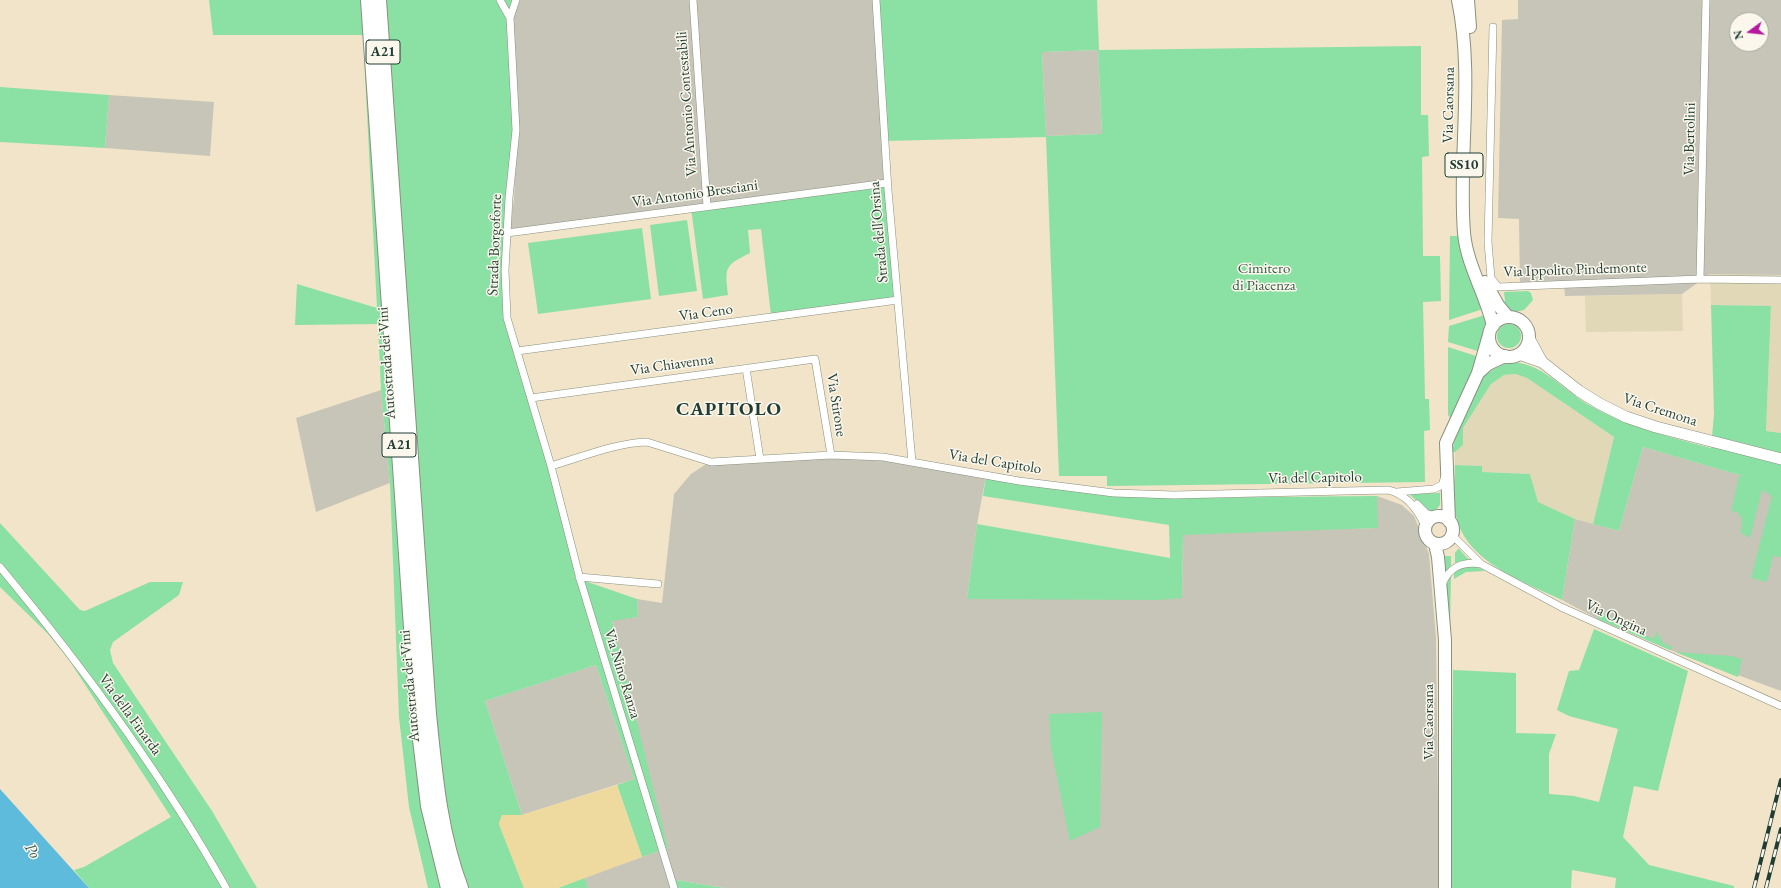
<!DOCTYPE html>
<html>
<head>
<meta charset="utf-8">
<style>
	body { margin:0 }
	#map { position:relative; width:1781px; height:888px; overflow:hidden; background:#f1e4c9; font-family:"EB Garamond",serif }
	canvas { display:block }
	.north { position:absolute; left:1729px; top:12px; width:40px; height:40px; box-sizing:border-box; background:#fbf7ec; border:1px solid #a3ada2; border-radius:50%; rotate:255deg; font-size:11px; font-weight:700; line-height:16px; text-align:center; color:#1f3d34 }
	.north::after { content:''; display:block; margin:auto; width:14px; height:18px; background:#b5179e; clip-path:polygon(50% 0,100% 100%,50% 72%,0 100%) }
</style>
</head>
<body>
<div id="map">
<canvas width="1781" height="888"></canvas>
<div class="north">N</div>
</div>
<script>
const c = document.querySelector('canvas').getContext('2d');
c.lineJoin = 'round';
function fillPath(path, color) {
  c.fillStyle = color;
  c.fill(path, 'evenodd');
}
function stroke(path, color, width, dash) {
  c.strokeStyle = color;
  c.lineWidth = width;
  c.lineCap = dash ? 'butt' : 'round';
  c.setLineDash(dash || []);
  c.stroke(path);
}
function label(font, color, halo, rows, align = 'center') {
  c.font = font + ' "EB Garamond",serif';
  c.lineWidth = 3;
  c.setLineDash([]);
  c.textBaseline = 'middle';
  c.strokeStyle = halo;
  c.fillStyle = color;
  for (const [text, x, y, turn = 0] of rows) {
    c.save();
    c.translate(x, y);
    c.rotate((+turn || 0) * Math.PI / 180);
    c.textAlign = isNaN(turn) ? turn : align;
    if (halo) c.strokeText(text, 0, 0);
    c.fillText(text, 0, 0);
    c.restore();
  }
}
const built = new Path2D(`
	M1710 274 1781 275V433L1766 431 1771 306 1711 305Z
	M1682 294 1683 331 1586 332 1585 296Z
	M1516 374 1527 378 1614 437 1593 524 1575 519 1538 502 1530 474 1482 472V466L1455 465V452L1463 445V428L1491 384 1504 375Z`);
const industrial = new Path2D(`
	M519 0H876L888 183 509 233 514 199 517 129 510 41 515 5Z
	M1518 0H1781V275L1710 274 1682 294 1565 296 1564 284 1520 285 1519 219 1498 218 1502 20 1518 19ZM1737 20H1761V44H1737Z
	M1098 50 1102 134 1046 136 1042 52Z
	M109 95 214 102 210 156 105 148Z
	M381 390 390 483 316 512 296 418Z
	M1643 447 1781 487V691L1670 650 1598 619 1562 600 1575 519 1619 531Z
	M832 456 881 458 986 476 977 524 967 599 1182 598 1183 534 1377 528V496L1402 505 1414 516 1429 554 1436 638 1439 888H724L677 880 678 888H588L585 877 668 848 632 713 612 620 638 617 637 599 662 603 674 494 691 474 711 461Z
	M596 665 634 779 522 815 485 701Z`);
const green = new Path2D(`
	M209 0H519L515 5 510 41 517 129 509 233 507 318 579 579 637 599 638 617 612 621 668 848 642 857 617 785 634 779 596 665 485 701 522 815H502L499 824 524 888H428L409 807 399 717 390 483 381 390 378 324 295 325 297 284 377 308 363 35H213Z
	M876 0H1097L1099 50 1421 46V115H1428L1429 156 1422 157 1423 256H1440L1441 301 1423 302 1425 399H1429L1430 430 1424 431 1425 482 1107 486V476H1059L1046 137 885 141ZM1098 50 1102 134 1046 136 1042 52Z
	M0 87 109 95 105 148 0 142Z
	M887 183 898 300 771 315 761 229 748 230 750 253C724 266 725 267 728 295L703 299 691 208Z
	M687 220 697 291 659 296 650 225Z
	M642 228 651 299 538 314 528 243Z
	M1450 236H1460L1483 309 1449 320Z
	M1528 291 1531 293 1533 300 1524 310 1510 313 1503 307 1505 300 1504 292Z
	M1711 305 1771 306 1766 431 1781 433V557L1773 556 1767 582 1751 578 1772 496 1762 490 1750 538 1741 533 1742 519 1737 512 1731 511 1739 476 1746 477 1643 447 1619 531 1593 524 1614 437 1527 378 1516 374 1504 375 1491 384 1463 428V445L1455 452H1452L1456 435 1483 375 1488 370 1490 372C1500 364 1512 361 1524 364 1550 371 1568 394 1591 406 1629 427 1669 437 1711 448L1714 414Z
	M1485 315 1486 333 1481 352 1448 342 1449 326Z
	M1497 336a12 12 0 1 1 24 0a12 12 0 1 1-24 0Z
	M1448 347 1479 357 1451 419 1448 415Z
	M1455 465 1482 466V472L1530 474 1538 502 1575 519 1562 600C1524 582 1466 562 1456 516 1452 500 1455 481 1455 465Z
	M986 476 1170 498 1377 496 1378 528 1183 535 1182 598 1158 600 967 599 977 524 1170 558 1169 525 983 496Z
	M1440 493V505L1434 512 1428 511 1409 494Z
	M0 523 80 610 85 611 150 582H183L179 595 113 642 110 650 113 663 212 811 257 888H89L74 870 84 867 171 817 69 660 48 634 0 587Z
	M1458 549H1459L1469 560 1455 563V553Z
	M1443 556H1451V566L1444 574Z
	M1465 566 1477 567 1485 571 1466 572 1454 579V572Z
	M1451 575 1450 633C1449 616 1441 589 1451 575Z
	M1599 614 1619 619 1617 624 1654 639 1657 632 1663 643 1673 647 1670 650 1598 619Z
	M1594 629 1688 671 1658 791 1634 786 1623 837 1649 865 1734 886V888H1615L1616 878 1572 870 1571 888H1451L1453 670 1516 673V733L1556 734 1549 754V794L1574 796 1599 802 1618 729 1569 716 1557 710 1569 671 1579 670Z
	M1675 652 1731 656 1742 659 1738 677Z
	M1102 712 1100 827 1070 841 1051 748 1049 714Z
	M585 877 588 888H558Z
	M676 880 724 888H678Z`);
const sand = new Path2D(`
	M617 785 642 857 558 888H524L499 824 502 815H522Z`);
const water = new Path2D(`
	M0 789 89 888H0Z`);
const minor = new Path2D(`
	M500 0 510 18
	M516 0 510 18 516 130 509 198 505 270 507 318 551 466 580 579 674 888
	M693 0 707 206
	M876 0 888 190 912 462
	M1493 27 1488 242 1491 278 1498 287 1700 279 1781 280
	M507 233 887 183
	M1700 279 1706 0
	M517 351 898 300
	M746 368 760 459
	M531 398 815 359 831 455
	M551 466C582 457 615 443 647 442L711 462 831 455 883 457 1019 481 1114 493 1174 495 1388 490C1406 494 1418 510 1425 526
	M1397 492 1434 489 1442 485 1445 476
	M1417 504 1427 514 1436 516
	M1452 535 1481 564 1561 607 1781 706
	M0 567C84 668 162 774 226 888
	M579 577 658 584
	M1442 584C1450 567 1462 561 1481 564`);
const secondary = new Path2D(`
	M1529 338 1542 362
	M1519 354 1542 362 1579 391 1600 404 1626 417 1656 427 1781 459`);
const primary = new Path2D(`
	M1458 0C1474 77 1458 156 1464 233 1467 266 1486 294 1493 326
	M1468 0 1470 27
	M1485 282 1498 305 1508 317
	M1489 337a20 20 0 1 1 40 0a20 20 0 1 1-40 0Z
	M1478 373 1489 335
	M1425 530a14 14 0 1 1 28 0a14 14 0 1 1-28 0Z
	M1449 521 1446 443 1478 373 1488 364 1505 356
	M1435 544 1438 557 1445 640V888`);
const motorway = new Path2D(`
	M368 0 417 715 428 806 448 888
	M379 0 429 714C435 773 440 833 461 888`);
const rail = new Path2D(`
	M1754 888 1781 780
	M1766 888 1781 829`);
const shields = [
	[383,52,34],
	[1464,165,38],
	[399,445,34]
];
const shieldNames = [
	["A21",383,52],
	["SS10",1464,165],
	["A21",399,445]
];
const streetNames = [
	["Via Antonio Contestabili",687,104,-94],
	["Via Caorsana",1449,105,-89],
	["Via Bertolini",1690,139,-89],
	["Via Antonio Bresciani",695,194,-8],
	["Strada dell'Orsina",879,232,-95],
	["Strada Borgoforte",495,245,-88],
	["Via Ippolito Pindemonte",1575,270,-2],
	["Via Ceno",706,313,-8],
	["Autostrada dei Vini",387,363,-94],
	["Via Chiavenna",672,365,-8],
	["Via Stirone",836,405,81],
	["Via Cremona",1660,410,18],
	["Via del Capitolo",995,462,9],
	["Via del Capitolo",1315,478,-1],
	["Via Ongina",1616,618,25],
	["Via Nino Ranza",622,674,73],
	["Autostrada dei Vini",410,686,-95],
	["Via della Finarda",130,715,54],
	["Via Caorsana",1429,722,-90]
];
const parkNames = [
	["Cimitero",1264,269],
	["di Piacenza",1264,286]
];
const waterNames = [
	["Po",32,851,58]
];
const districtNames = [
	["CAPITOLO",729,410]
];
fillPath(built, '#e1d8b7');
fillPath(industrial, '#c7c5b8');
fillPath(green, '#8be0a3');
fillPath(sand, '#eeda9e');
fillPath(water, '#5ebbdc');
stroke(minor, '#88907e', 8);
stroke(secondary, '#88907e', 12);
stroke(primary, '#88907e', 14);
stroke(motorway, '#88907e', 16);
stroke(minor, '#fff', 7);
stroke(secondary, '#fff', 11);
stroke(primary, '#fff', 12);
stroke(motorway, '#fff', 14);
stroke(rail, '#1f3d34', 4);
stroke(rail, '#fbf7ec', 2.5, [8]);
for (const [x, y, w] of shields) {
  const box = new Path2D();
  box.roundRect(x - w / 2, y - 12, w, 24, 3);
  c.fillStyle = '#fbf7ec';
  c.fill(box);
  stroke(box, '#1f3d34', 1);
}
label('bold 14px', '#1f3d34', null, shieldNames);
label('15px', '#1f3d34', '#fbf7ec', streetNames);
label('15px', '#355e4a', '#fbf7ec', parkNames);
label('italic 16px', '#2f5c5e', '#fbf7ec', waterNames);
c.letterSpacing = '1px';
label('bold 19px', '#1f3d34', '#fbf7ec', districtNames);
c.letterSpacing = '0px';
</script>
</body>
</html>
